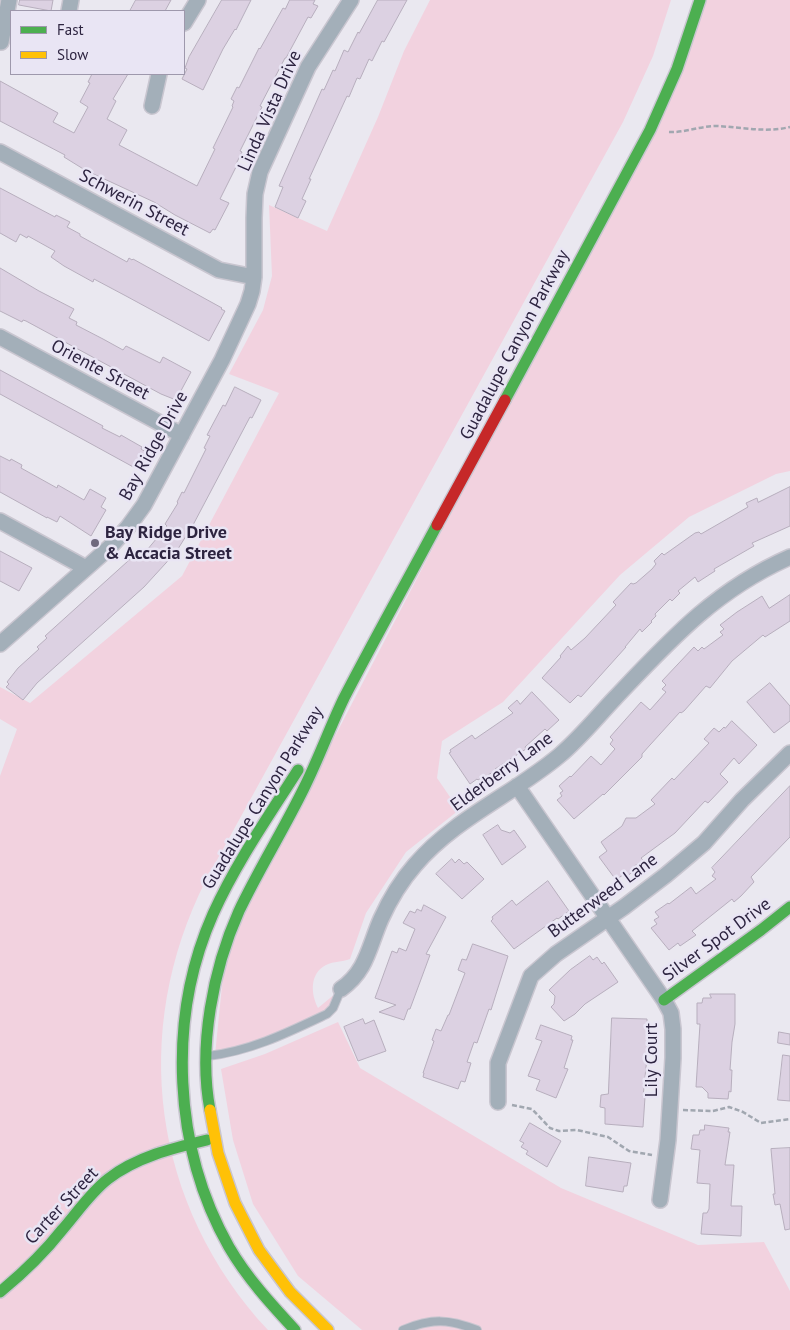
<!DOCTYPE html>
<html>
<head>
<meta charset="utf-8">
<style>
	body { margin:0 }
	#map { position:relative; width:790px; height:1330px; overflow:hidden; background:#eae8f0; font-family:"PT Sans",sans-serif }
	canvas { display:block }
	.legend { position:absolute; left:10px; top:10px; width:175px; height:65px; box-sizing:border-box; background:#e9e5f4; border:1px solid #9e98ac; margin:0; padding:6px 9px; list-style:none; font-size:15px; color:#2d2440 }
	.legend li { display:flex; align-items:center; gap:10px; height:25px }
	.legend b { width:25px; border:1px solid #9e98ac }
</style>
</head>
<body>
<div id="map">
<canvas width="790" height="1330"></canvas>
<ul class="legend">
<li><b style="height:6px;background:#4caf50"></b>Fast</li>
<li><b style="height:6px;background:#ffc107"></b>Slow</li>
</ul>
</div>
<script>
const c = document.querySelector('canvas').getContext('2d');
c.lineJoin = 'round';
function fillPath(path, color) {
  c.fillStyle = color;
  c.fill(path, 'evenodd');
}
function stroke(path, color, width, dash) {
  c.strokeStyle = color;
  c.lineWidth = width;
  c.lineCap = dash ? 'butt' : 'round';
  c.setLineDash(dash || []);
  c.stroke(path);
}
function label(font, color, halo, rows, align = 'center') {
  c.font = font + ' "PT Sans",sans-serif';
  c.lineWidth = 5;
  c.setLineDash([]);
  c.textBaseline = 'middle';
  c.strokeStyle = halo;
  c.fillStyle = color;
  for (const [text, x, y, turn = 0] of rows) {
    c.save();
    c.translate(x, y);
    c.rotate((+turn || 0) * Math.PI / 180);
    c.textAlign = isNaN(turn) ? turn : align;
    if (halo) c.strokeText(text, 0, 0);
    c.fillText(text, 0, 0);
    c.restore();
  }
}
const green = new Path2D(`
	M430 0H671L653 56 623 122 206 880C129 1032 152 1205 268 1330H0V776L17 729 0 719V687L30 703 182 576 279 393 229 374 263 310 272 276 269 205 327 231 378 117 404 51Z
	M700 0H790V471L776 474 689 517 620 575 503 702 442 741 437 778 459 810 406 852 366 913 350 959C342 962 334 961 326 965 309 974 311 994 318 1008L341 989 333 1008 283 1035 215 1055 226 946 640 149Z
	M338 1022 360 1068 561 1188 698 1245 764 1242 790 1291V1330H362L298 1276 253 1204 233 1140 221 1069 265 1054Z`);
const building = new Path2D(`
	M20 0H53L51 11 19 5Z
	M136 0H171L165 11H130Z
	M222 0H251L236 30 235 29 223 49 203 90 182 79 187 69 185 68 189 57Z
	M290 0H315L313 4 318 6 311 18 308 17 286 58H285L260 106 262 107 240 151 242 152 236 164 237 165 220 199 229 203 215 230 213 229 210 233 175 215 154 202 85 170 64 157 65 155 0 121V81L58 113 53 122 74 133 88 107 80 102 90 83 88 82 92 74H128L113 99 116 101 107 119 127 130 119 145 197 186 215 149 213 148 233 107 232 106 234 101 231 99 237 87 239 88 259 48 260 49 283 8 285 9Z
	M378 0H407L384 42 382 41 372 61 369 59 360 79 357 78 349 97 347 96 309 179H311L302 199 306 201 298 218 275 207 283 187 279 186 322 89 324 90 333 70 335 71 344 50 348 52 358 32 359 33Z
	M0 188 55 217 56 215 70 222 67 227 80 234V236L127 262 129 258 132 260 133 259 222 308 221 309 225 311 209 341 126 296 94 279 93 282 64 266 51 257 55 251 28 236 27 238 20 234 16 242 0 233Z
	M0 268 39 291 74 309 69 318 77 322 76 325 103 339 123 350 126 346 160 363 163 357 191 372 176 400 161 394 26 321 23 320 22 322 0 311Z
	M0 370 103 426 102 428 120 437 121 435 142 447 141 449 146 452 137 469 0 394Z
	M235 387 261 400 252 418 250 417 193 525 176 552 144 587 37 683 23 700 6 687 9 684 7 682 18 668 39 649 37 647 47 638 45 636 138 552 142 556 167 526 165 524 178 503 177 502 182 492 184 493 206 449 204 448 210 436 207 435 223 405 225 406Z
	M0 456 10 461 11 459 22 465 21 468 57 488 58 485 84 500 90 489 106 498 101 507 106 510 91 536 60 516 57 522 47 517V518L0 492Z
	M790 487V526L752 543 754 546 714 569 715 571 698 582 695 577 678 591 680 593 672 601 670 599 655 614 656 616 651 621 652 622 642 632 640 629 625 647H626L581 697 578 695 570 703 542 678 561 657 560 656 568 646 571 650 585 638 616 605 613 602 631 583 633 584 636 583 652 569 656 564 654 561 662 553 664 555 695 533 699 532 701 534 748 507 746 503 757 498 758 502Z
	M0 551 32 568 19 591 0 581Z
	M790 595V621L765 637 763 635 732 661 710 688 706 686 684 711 681 713 680 712 650 745 642 754V757L604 795 603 794 574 819 557 800 562 796 560 793 563 791 559 786 570 776 571 777 591 756 601 765 615 749 610 744 613 740 610 737 641 702 650 710 666 692 662 689 666 685 662 681 694 647 698 651 702 647 704 649 723 635 720 632 724 629 720 625 737 612 762 596 769 608Z
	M770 683 790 706V721L774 733 747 702Z
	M532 692 559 720 547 731 545 729 525 747 526 749 495 769 496 770 485 777 484 776 478 780 477 779 470 784 449 753 451 752 450 750 472 735 475 739 513 713 508 708 517 700 520 704Z
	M732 721 757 745 739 764 734 758 720 774 728 782 708 803 705 801 675 833 641 858 643 860 633 867 635 870 626 877 624 874 616 880 599 857 607 851 601 842 622 826 626 818H636L655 804 651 800 672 778 674 780 709 743 704 739 714 728 719 732 724 727 725 728Z
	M790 786V837L751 877 754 882 741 896 734 902 732 899 692 931 696 935 680 946 678 943 669 950 651 928 657 924 654 920 659 917 655 912 668 903 669 904 691 887 696 894 716 879 712 876 715 872 712 868Z
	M498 825 501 830 510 833 514 830 526 847 502 865 483 835Z
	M452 859 455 863 459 859 464 864 467 862 484 879 462 899 436 874Z
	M548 881 569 911 558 919 557 918 514 949 491 921 493 919 492 917 512 900 516 905Z
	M424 905 446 917 426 954 430 955 410 1009H408L404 1020 379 1012 396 1005 375 998 392 951 397 953 399 948 406 951 415 929 403 923 410 911 415 913 417 909 421 911Z
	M473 944 508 956 491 1010 489 1009 477 1043 474 1042 467 1062 471 1063 465 1082 461 1081 458 1089 423 1077 424 1073H423L434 1041 432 1040 436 1029 441 1031 448 1015H449L465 973 458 970 462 959 466 960Z
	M590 956 593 960 597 957 602 964 604 962 618 982 585 1004 575 1014 564 1021 551 1007 554 1004 555 996 549 990 570 970Z
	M710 994H735V1024L732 1042 730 1070H732L731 1092 729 1091 728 1099 708 1098V1093L702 1087H696L700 1024H697V1003H702L703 998H711Z
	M612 1018 647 1019V1057L643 1097H645L643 1127 605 1124V1108L600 1107 601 1095 608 1094Z
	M363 1019 365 1024 374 1020 386 1051 358 1061 344 1027Z
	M541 1025 572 1036 571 1040H573L564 1068 568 1069 556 1098 536 1090 540 1080 528 1076 542 1041 536 1039Z
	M779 1032 790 1034V1045L778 1043Z
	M783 1055 790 1056V1101L778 1100Z
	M530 1123 561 1141 547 1167 526 1154 528 1151 521 1147 524 1143 520 1141Z
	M705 1125 729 1128 728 1132H730L725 1165H734L731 1206H742L741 1236 701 1234 703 1213H707L709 1209 710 1184 697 1183 700 1150 691 1149 693 1135H699L700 1130H704Z
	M790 1148V1229L785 1230 780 1204 775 1205 773 1194H775L771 1149Z
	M589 1157 631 1163 627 1186H624L623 1192 586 1186Z`);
const path = new Path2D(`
	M669 132C684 133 700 126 716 126 741 127 764 133 790 127
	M512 1105 532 1109 550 1128 559 1131 577 1130 608 1137 629 1151 652 1155
	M683 1110 713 1111 729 1107 743 1112 761 1123 790 1119`);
const lane = new Path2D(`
	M208 1056C251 1051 289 1032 327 1014L333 1008 341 989
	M403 1330C432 1318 449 1319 477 1330`);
const street = new Path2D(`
	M69 11 71 0
	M184 23 198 0
	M1 42 9 0
	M152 106 159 74
	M0 152 219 270 254 277
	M0 337 182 435
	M0 521 86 568
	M0 644 110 547 128 527 144 505 222 360 248 304 252 291 254 277V218L255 194 260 172 308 67 351 0
	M517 786 664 1000 671 1013 673 1029V1058L668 1140 660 1200
	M341 989C367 971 369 946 381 919 390 899 401 881 415 865 455 818 514 794 560 755 580 738 597 717 615 698 670 640 715 590 790 557
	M498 1102V1063L531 976 556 954 624 907 666 875 704 843 742 800 790 753`);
const fast = new Path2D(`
	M505 400 650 130 677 69 700 0
	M664 1000 761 930 790 907
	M210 1110C198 1047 213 969 239 911 259 869 284 829 304 788 319 758 330 727 344 698 374 640 406 583 437 525
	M0 1292C23 1273 44 1253 62 1230 77 1213 90 1193 108 1179 136 1157 173 1148 207 1140
	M295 1330C271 1304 247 1278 229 1247 173 1148 167 1018 213 914 236 863 268 817 298 770`);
const slow = new Path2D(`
	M210 1110 218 1153 235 1203 259 1250 290 1292 328 1330`);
const jam = new Path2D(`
	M437 525 505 400`);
const markers = [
	[95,543,5,"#6f697e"]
];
const streetNames = [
	["Linda Vista Drive",270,111,-66],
	["Schwerin Street",134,203,28],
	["Guadalupe Canyon Parkway",515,345,-62],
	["Oriente Street",100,370,28],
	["Bay Ridge Drive",154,446,-61],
	["Elderberry Lane",502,772,-36],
	["Guadalupe Canyon Parkway",263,798,-58],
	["Butterweed Lane",603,896,-36],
	["Silver Spot Drive",717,940,-36],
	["Lily Court",652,1060,-90],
	["Carter Street",62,1206,-47]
];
const poiNames = [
	["Bay Ridge Drive",105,533],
	["& Accacia Street",105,554]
];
fillPath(green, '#f2d2df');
fillPath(building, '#dcd1e2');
stroke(building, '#b7aebd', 1);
stroke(lane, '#c9c6d0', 10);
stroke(street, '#c9c6d0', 18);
stroke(fast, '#c9c6d0', 14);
stroke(slow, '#c9c6d0', 14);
stroke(jam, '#c9c6d0', 14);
stroke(path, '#a1a7b0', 2.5, [5, 2.5]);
stroke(lane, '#a3afb9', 8);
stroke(street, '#a3afb9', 15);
stroke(fast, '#4caf50', 11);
stroke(slow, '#ffc107', 11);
stroke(jam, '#c62828', 11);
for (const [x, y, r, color] of markers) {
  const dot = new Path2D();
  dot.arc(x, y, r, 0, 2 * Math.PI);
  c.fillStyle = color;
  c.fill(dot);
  stroke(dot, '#e9e5f4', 2);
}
label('18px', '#2d2440', '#e9e5f4', streetNames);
label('bold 18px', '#2d2440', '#e9e5f4', poiNames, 'left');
</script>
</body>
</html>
